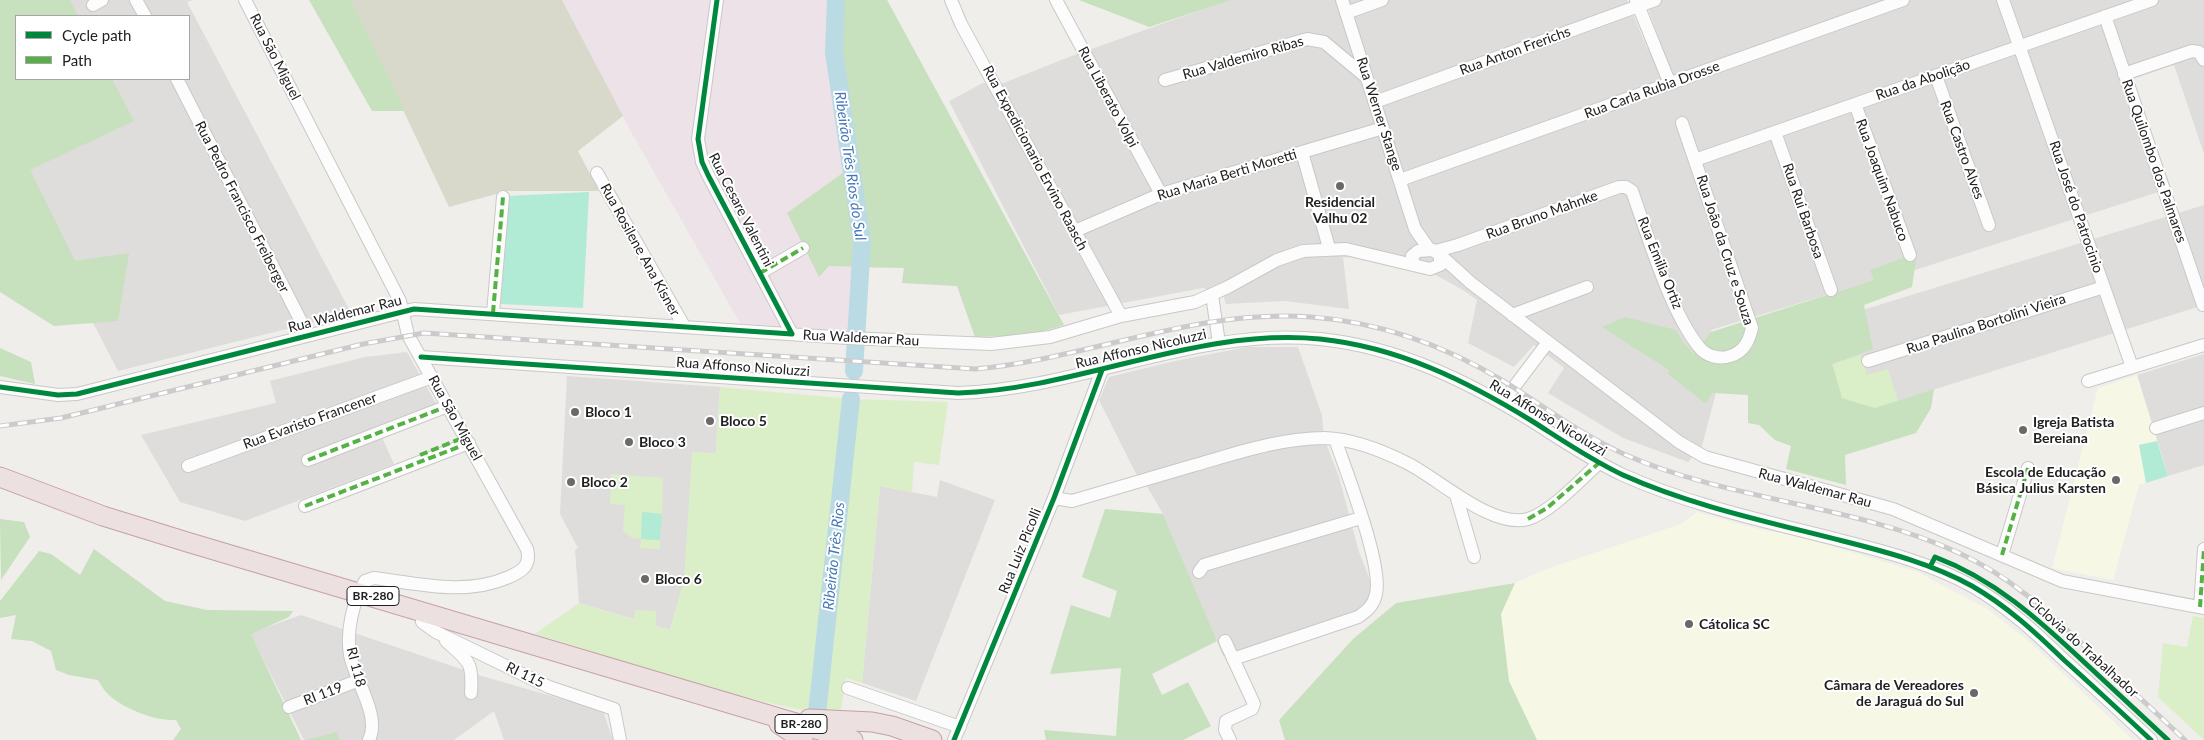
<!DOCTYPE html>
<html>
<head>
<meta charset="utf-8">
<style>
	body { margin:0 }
	#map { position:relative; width:2204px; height:740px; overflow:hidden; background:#efeeea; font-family:Lato,sans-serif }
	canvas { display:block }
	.legend { position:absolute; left:15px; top:15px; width:175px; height:65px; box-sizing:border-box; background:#fff; border:1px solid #a6a6a6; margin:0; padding:6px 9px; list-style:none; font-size:15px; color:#212121 }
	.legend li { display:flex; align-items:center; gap:10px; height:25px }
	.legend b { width:25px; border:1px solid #a6a6a6 }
</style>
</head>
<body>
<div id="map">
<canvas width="2204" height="740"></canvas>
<ul class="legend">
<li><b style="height:6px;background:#00873e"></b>Cycle path</li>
<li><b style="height:6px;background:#55b145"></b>Path</li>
</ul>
</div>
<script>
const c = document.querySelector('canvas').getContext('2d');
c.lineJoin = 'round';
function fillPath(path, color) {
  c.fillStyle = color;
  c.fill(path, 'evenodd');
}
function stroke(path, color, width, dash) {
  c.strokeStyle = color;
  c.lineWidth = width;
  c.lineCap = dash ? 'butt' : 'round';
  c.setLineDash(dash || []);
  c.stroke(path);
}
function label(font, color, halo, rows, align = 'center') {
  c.font = font + ' Lato,sans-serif';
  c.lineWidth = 4;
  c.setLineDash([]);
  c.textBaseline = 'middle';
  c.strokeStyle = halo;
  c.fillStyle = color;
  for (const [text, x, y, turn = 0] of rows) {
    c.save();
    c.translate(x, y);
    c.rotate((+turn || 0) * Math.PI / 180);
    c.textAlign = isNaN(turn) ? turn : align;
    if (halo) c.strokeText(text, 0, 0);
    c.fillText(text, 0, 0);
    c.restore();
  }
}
const residential = new Path2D(`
	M0 0H193L187 2 351 313 118 371 0 143ZM16 16H189V79H16Z
	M1229 0H1627L1648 50 1661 44 1645 0H2204V154L2174 65 2133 79 2171 188 1915 270 1905 271 1711 330 1724 362 1702 446 1688 462 1623 438 1548 393 1564 368 1534 345 1514 367 1468 343 1477 300 1463 290 1432 273 1361 258 1343 257 1349 309 1285 301 1226 304 1224 297 1203 288 1059 315 949 101 983 83 1001 84 1069 57Z
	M2204 205V305L1875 408 1726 352Z
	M1247 347H1298L1322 415 1324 438 1339 477 1359 552 1379 603 1223 656 1163 514 1148 488 1135 472 1099 400 1109 377 1175 361Z
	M407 352 442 414 381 435 394 464 245 521 180 502 141 435 276 403 270 381 365 357Z
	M2204 354V465L2168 476 2137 375Z
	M567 376 720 387 714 481 670 630 579 603 575 550 578 548 560 514Z
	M940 480 995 500 916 701 862 683 880 486 937 497Z
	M301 615 482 676 603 711 613 740H504L494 711 454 740H304L250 633Z`);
const industrial = new Path2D(`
	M562 0H887L1064 325 1030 335 975 337 957 286 902 283 904 268H862L866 339 744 330 631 132Z`);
const education = new Path2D(`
	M2137 375 2168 476 2139 485 2113 580 2052 568 2098 388Z
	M1697 512 1754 528 1801 537 1918 572 1989 610 2032 644 2133 740H1285L1279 720 1353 639 1396 603 1515 583 1549 568 1681 524Z`);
const construction = new Path2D(`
	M351 0H562L623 116 578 151 599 191H507L449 207Z`);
const grass = new Path2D(`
	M1861 355 1867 375 1888 369 1898 401 1875 408 1842 398 1832 364Z
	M720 387 851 399 948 402 939 465 914 462 912 492 880 486 862 683 846 678 840 716C736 702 635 664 535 634L579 603 634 620 635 610 656 611V626L670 630 684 580 692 452 716 453Z
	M611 474 663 478 662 514 643 512 641 539 660 540V549L640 548 641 539 632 538 623 531 625 505 610 504Z
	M2193 616 2204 618V740L2158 697 2163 643 2187 647Z`);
const forest = new Path2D(`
	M0 0H70L78 16H16V79H112L134 121 30 170 75 261 129 253 118 321 54 326 0 292Z
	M309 0H351L405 111H372Z
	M836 0H887L1064 325 1030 335 975 337 957 286 902 283 904 268 829 266 819 277 787 213 851 167 834 52Z
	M1079 0H1231L1149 27Z
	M1917 253 1912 287 1864 305 1873 349 1832 364 1842 398 1875 408 1934 389 1931 408 1916 433 1845 455 1846 485 1786 469 1791 446 1775 440 1759 425 1748 423V395L1712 393 1706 404 1668 374 1669 370 1602 327 1625 317 1676 330 1683 342 1694 354 1711 332 1874 280 1870 270Z
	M0 348 31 362 35 384 0 376Z
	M1105 509 1163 514 1217 641 1152 674 1162 695 1188 682 1211 726 1183 740H1046L1044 730 1116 736 1121 668 1050 674 1071 605 1110 618 1117 591 1082 577Z
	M0 519 24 522 30 537 1 580Z
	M94 549 165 601 207 610 293 611 289 617 251 634 301 740H173L181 729 176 720C155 721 127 710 110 696 105 692 101 685 98 680L69 675 56 670 51 651 32 641 11 639 16 615 0 618V601L39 551 51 554 80 575Z
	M1515 583 1501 614 1509 681 1537 740H1285L1279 720 1353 639 1396 603Z
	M337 732 339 740H306Z`);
const pitch = new Path2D(`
	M589 192 583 308 501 304 506 196Z
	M2157 441 2168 476 2146 483 2139 445Z
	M642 512 662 514 660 540 641 539Z`);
const river = new Path2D(`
	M836 0 834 52 862 242 854 371
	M817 713 851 399`);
const minor = new Path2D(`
	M136 0 145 16
	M245 0 400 301 408 335 527 549C531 565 523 571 509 577 466 596 420 584 374 578L365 581C353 601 346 631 350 655 355 681 381 716 369 740
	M717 0 698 139 702 162 708 175 792 334
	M951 0 961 24 1121 316
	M1056 0 1161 194
	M1342 0 1415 229 1429 249
	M1636 0 1670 84
	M2003 0 2132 367
	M93 5 102 0
	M1346 13 1382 0
	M2105 16 2203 305
	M2124 74 2192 51 2199 52 2204 60
	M1936 76 1989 225
	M177 79 308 335
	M1165 80 1307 39 1324 42 1366 77
	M1375 102 1655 0
	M1855 104 1910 255
	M1775 132 1831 290
	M1302 152 1329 248
	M1695 160 2152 0
	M597 173 684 326
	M1400 180 1903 0
	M1075 231 1161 194 1383 128
	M1436 251 1458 245 1619 187H1626L1632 191C1648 236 1670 311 1699 347 1706 356 1720 360 1730 356 1744 352 1749 341 1752 328L1682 123
	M1440 255 1471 283 1679 442 1705 457 1893 509 2062 581 2204 608
	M760 273 803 248
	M1212 295 1219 343
	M493 313 503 197
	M1512 315 1587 287
	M421 357 958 393C1081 389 1196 327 1320 339 1398 347 1467 381 1532 421 1562 440 1591 460 1623 475 1692 506 1769 522 1843 541 1887 552 1932 564 1972 586 2007 606 2036 633 2064 660 2093 686 2122 713 2151 740
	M1868 361 2104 287
	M2088 381 2204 345
	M0 387 58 395 77 394 414 309 848 338 991 344 1050 337 1121 316 1195 302 1228 287 1277 260 1303 251 1346 249 1430 269 1440 265V255L1433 250 1418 251 1412 256 1414 265
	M1502 403 1548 342
	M2156 428 2204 413
	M308 460 448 406
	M188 466 432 377
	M1456 495 1474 557
	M1054 498 1072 501C1113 489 1154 477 1195 465 1237 453 1281 438 1325 438 1352 439 1383 451 1407 463 1439 479 1492 529 1528 519 1551 512 1581 479 1599 463
	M305 506 469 443
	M2002 555 2028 468
	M1199 572 1204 565 1361 518
	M2200 607 2204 549
	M421 610 422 622 436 632 549 687 614 709 620 740
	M446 641C469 662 473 661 471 693
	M1225 641 1254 704 1252 709 1226 721 1225 730 1230 740
	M1233 659 1358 617C1367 611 1374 605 1376 594 1383 565 1346 471 1335 439
	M848 688 960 727
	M289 707 357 681
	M954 740 1054 498 1102 370`);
const highway = new Path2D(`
	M0 477 103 516 187 542 853 740
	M809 719 872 722 892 726 932 740
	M779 724 803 740`);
const rail = new Path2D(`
	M0 426 61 418 363 344 424 333 975 369C1088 359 1196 308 1311 317 1380 322 1446 346 1505 382 1545 407 1583 436 1626 455 1731 501 1856 505 1959 553 2013 578 2049 613 2092 653 2123 682 2154 711 2185 740`);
const quiet = new Path2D(`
	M760 273 803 248
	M493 313 503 197
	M420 455 465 437
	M308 460 448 406
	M305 506 469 443
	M1528 519 1547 508 1599 463
	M2002 555 2028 468
	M2200 607 2204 549`);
const cycleway = new Path2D(`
	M717 0 698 139 702 162 708 175 792 334
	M421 357 958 393C1081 389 1196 327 1320 339 1398 347 1467 381 1532 421 1562 440 1591 460 1623 475 1692 506 1769 522 1843 541 1887 552 1932 564 1972 586 2007 606 2036 633 2064 660 2093 686 2122 713 2151 740
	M0 387 58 395 77 394 414 309 792 334
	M1930 567 1935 557C1994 579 2038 619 2084 662 2112 688 2140 714 2168 740
	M954 740 1054 498 1102 370`);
const markers = [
	[1340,186,5,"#696967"],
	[575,412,5,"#696967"],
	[710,421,5,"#696967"],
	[2023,430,5,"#696967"],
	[629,442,5,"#696967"],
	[2116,480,5,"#696967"],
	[571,482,5,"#696967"],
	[645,579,5,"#696967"],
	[1689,624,5,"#696967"],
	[1974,693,5,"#696967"]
];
const shields = [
	[373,596,52],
	[801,724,52]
];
const shieldNames = [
	["BR-280",373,596],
	["BR-280",801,724]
];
const streetNames = [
	["Rua Anton Frerichs",1515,51,-20],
	["Rua São Miguel",275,57,63],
	["Rua Valdemiro Ribas",1243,58,-16],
	["Rua da Abolição",1923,80,-19],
	["Rua Carla Rubia Drosse",1652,90,-20],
	["Rua Liberato Volpi",1108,97,62],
	["Rua Werner Stange",1379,114,72],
	["Rua Castro Alves",1962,150,70],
	["Rua Expedicionario Ervino Raasch",1035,158,62],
	["Rua Quilombo dos Palmares",2154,161,71],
	["Rua Maria Berti Moretti",1227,175,-17],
	["Rua Joaquim Nabuco",1882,180,70],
	["Rua Pedro Francisco Freiberger",242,207,63],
	["Rua José do Patrocinio",2076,207,71],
	["Rua Cesare Valentini",741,210,63],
	["Rua Rui Barbosa",1803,211,71],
	["Rua Bruno Mahnke",1542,215,-20],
	["Rua Rosilene Ana Kisner",640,250,61],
	["Rua João da Cruz e Souza",1725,250,72],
	["Rua Emilia Ortiz",1660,263,68],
	["Rua Waldemar Rau",345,314,-14],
	["Rua Paulina Bortolini Vieira",1986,324,-18],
	["Rua Waldemar Rau",861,338,3],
	["Rua Affonso Nicoluzzi",1141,349,-13],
	["Rua Affonso Nicoluzzi",743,367,4],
	["Rua São Miguel",455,418,61],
	["Rua Affonso Nicoluzzi",1548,418,31],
	["Rua Evaristo Francener",310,421,-20],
	["Rua Waldemar Rau",1815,488,15],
	["Rua Luiz Picolli",1020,551,-68],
	["Ciclovia do Trabalhador",2083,647,42],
	["RI 118",356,667,75],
	["RI 115",525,675,26],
	["RI 119",323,694,-21]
];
const poiNames = [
	["Residencial",1340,202,"center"],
	["Valhu 02",1340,218,"center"],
	["Bloco 1",585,412],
	["Bloco 5",720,421],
	["Igreja Batista",2033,422],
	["Bereiana",2033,438],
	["Bloco 3",639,442],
	["Escola de Educação",2106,472,"right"],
	["Básica Julius Karsten",2106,488,"right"],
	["Bloco 2",581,482],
	["Bloco 6",655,579],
	["Cátolica SC",1699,624],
	["Câmara de Vereadores",1964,685,"right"],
	["de Jaraguá do Sul",1964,701,"right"]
];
const waterNames = [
	["Ribeirão Três Rios do Sul",850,166,82],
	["Ribeirão Três Rios",834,556,-84]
];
fillPath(residential, '#dedddb');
fillPath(industrial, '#ede2e8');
fillPath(education, '#f7f7e6');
fillPath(construction, '#d8d9cb');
fillPath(grass, '#daefc7');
fillPath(forest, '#c7e0bd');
fillPath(pitch, '#b1ead5');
stroke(river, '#badae4', 18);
stroke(minor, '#c8c8c6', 14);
stroke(highway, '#c79fa9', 21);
stroke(minor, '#fdfcfc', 12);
stroke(highway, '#ece0e1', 19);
stroke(rail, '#cbcbcb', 5);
stroke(rail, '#fff', 3, [9]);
stroke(quiet, '#55b145', 4, [8, 4]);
stroke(cycleway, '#00873e', 5);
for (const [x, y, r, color] of markers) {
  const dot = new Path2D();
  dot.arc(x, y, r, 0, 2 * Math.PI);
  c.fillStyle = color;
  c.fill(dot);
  stroke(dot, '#fff', 2);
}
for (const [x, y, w] of shields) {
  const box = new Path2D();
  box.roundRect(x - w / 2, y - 9.5, w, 19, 4);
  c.fillStyle = '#fff';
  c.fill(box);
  stroke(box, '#212121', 1);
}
label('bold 12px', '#212121', null, shieldNames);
label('14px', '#212121', '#fff', streetNames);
label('bold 14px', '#212121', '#fff', poiNames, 'left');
label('italic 15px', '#4478b9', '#fff', waterNames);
</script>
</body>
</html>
